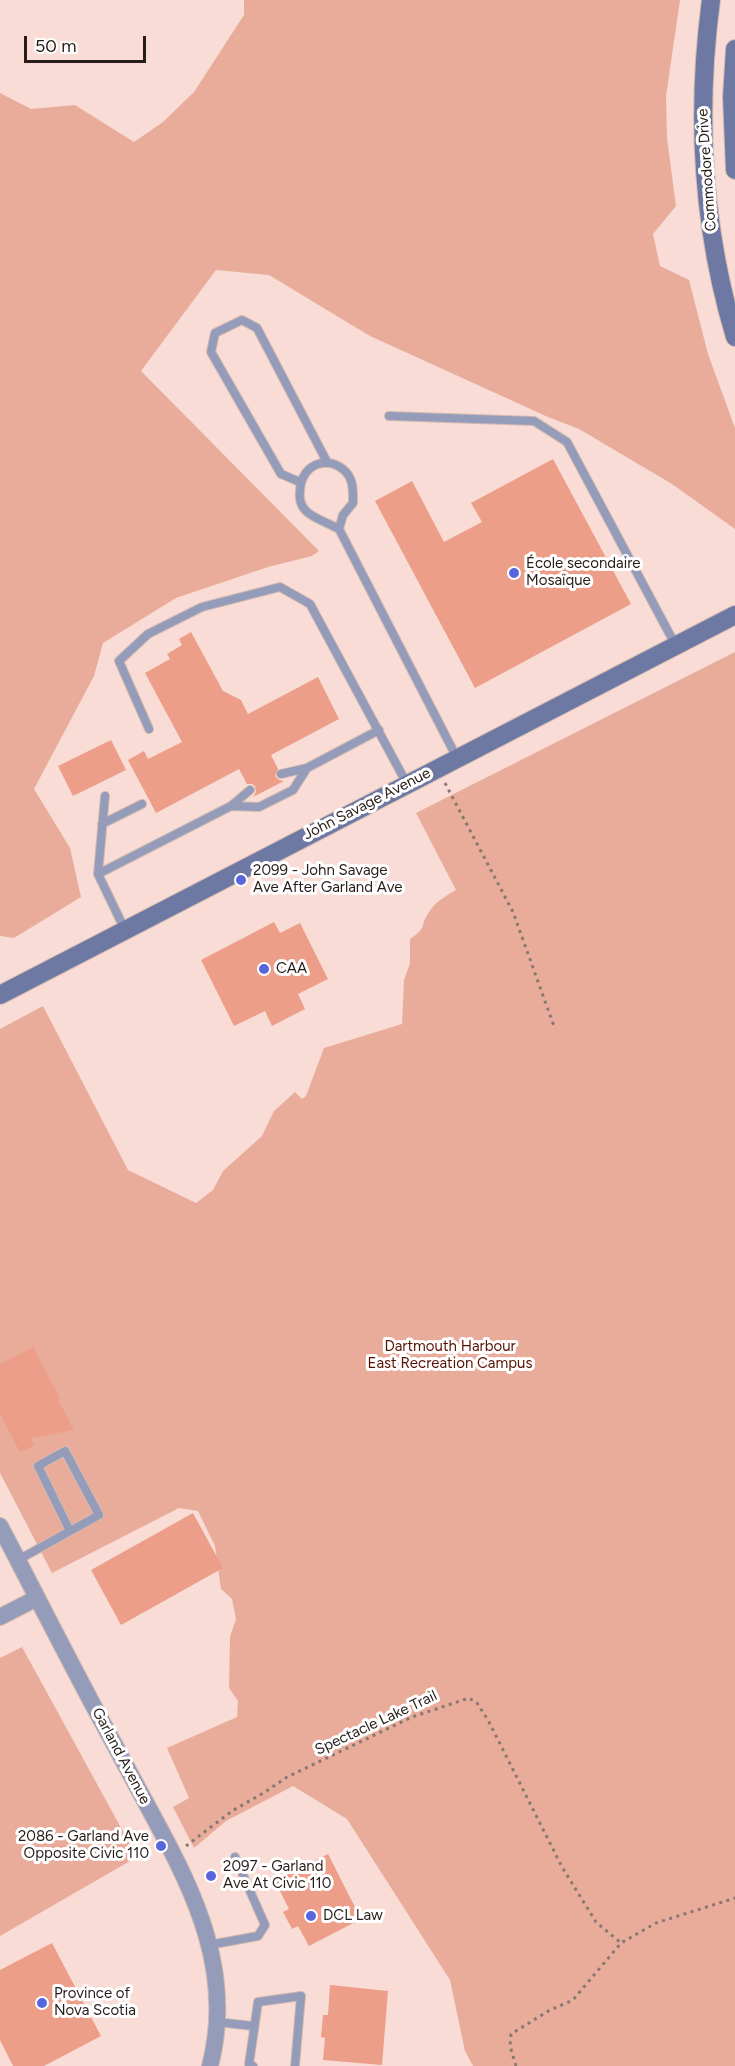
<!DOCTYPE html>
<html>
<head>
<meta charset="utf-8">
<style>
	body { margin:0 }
	#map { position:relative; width:735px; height:2066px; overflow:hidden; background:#f8dcd5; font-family:Figtree,sans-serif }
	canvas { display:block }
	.scale { position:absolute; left:24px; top:36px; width:122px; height:27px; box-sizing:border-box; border:3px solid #261d1a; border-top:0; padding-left:8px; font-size:18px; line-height:21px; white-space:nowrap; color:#261d1a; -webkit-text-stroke:4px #fff; paint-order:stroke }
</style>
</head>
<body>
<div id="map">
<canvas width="735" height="2066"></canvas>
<div class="scale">50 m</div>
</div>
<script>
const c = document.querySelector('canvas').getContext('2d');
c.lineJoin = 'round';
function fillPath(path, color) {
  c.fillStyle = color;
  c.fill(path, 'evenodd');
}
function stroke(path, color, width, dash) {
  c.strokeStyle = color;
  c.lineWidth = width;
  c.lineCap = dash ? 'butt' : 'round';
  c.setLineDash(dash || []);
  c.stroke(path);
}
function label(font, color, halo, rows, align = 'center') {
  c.font = font + ' Figtree,sans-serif';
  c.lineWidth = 6;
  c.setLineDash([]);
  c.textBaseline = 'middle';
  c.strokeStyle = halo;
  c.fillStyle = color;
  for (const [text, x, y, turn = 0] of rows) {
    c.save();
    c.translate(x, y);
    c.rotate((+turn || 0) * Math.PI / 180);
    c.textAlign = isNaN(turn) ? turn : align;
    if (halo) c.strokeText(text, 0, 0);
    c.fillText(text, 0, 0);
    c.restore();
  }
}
const green = new Path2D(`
	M244 0H680L666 96 667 138 676 206 653 234 660 266 689 280 708 354 735 428V529L672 484 579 429 548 417 370 336 269 275 216 270 141 371 319 551 312 556 268 567 176 598 103 643 94 676 34 789 70 848 81 897 14 938 0 936V93L31 109 75 105 134 142 163 122 194 92 244 15Z
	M735 652V2066H473L465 2051 450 1980 347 1819 293 1786 226 1821 194 1848 173 1807 189 1798 167 1748 237 1717 238 1701 229 1688 230 1637 236 1619 232 1599 221 1589 215 1546 198 1511 179 1508 52 1573 0 1473V1029L43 1006 128 1170 196 1203 213 1190 223 1171 262 1136 274 1111 295 1092 302 1099 306 1096 324 1048 402 1024 404 980 410 963V939C428 927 419 927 429 912 435 902 446 896 456 890L416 813Z
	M22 1647 137 1857 0 1936V1658Z`);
const building = new Path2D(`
	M553 459 631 604 475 688 375 501 412 481 444 542 482 522 471 503Z
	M191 632 223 691 241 700 248 714 318 677 339 719 271 755 278 769 275 776 279 780 284 781 253 797 256 792 255 786 252 784H247L239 769 156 813 128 760 144 751 148 759 182 742 145 673 170 659 167 654 182 645 179 639Z
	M111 740 126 770 73 796 58 766Z
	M274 922 280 933 300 923 328 979 298 994 305 1009 272 1026 265 1011 234 1026 201 960Z
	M33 1347 60 1398 58 1400 74 1430 31 1438 35 1445 20 1452 0 1414V1364Z
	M193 1513 223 1568 121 1625 91 1570Z
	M328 1854 361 1919 309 1946 298 1926 292 1929 283 1912 289 1909 275 1881Z
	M52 1943 101 2036 44 2066H13L0 2040V1970Z
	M330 1985 388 1991 382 2065 323 2060 325 2038 321 2037 323 2015H328Z`);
const path = new Path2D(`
	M445 783 513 912 555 1029
	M186 1846 232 1811 265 1792 287 1777 412 1717 469 1698 477 1703 488 1720 562 1867 596 1922 621 1943
	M516 2066 510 2046 511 2034 550 2010 573 2000 621 1943 656 1923 735 1898`);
const lane = new Path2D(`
	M389 416 534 421 567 442 676 646
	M300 482 281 474 211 352 215 333 242 320 257 328 327 462
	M339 529C329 523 314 519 306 511 300 505 299 498 300 490 301 465 328 453 346 472 354 481 353 493 353 503L343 515 339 529 457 758
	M149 729 119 661 148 634 202 607 280 587 310 604 407 784
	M281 774 307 768
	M105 796 98 874 231 806 259 807 293 790 307 768 379 730
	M231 806 250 790
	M102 824 142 804
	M98 874 125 930
	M18 1560 99 1515 65 1451 38 1466 70 1531
	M209 1945 258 1936 265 1925 235 1857
	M217 2022 253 2026
	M253 2066 249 2064 258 2002 301 1996 295 2066`);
const street = new Path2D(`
	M0 1526C33 1589 65 1653 99 1716 117 1749 135 1783 153 1816 196 1895 234 1974 210 2066
	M0 1617 37 1598`);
const secondary = new Path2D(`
	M711 0C696 113 702 227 735 337
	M735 49 732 97 735 170
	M0 995 735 615`);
const markers = [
	[514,573,6,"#5766dc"],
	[241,880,6,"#5766dc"],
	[264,969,6,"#5766dc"],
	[161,1846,6,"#5766dc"],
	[211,1876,6,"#5766dc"],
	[311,1916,6,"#5766dc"],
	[42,2003,6,"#5766dc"]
];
const streetNames = [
	["Commodore Drive",707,170,-94],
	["John Savage Avenue",367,804,-27],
	["Spectacle Lake Trail",376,1723,-25],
	["Garland Avenue",121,1756,62]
];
const poiNames = [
	["École secondaire",526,564],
	["Mosaïque",526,581],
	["2099 - John Savage",253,871],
	["Ave After Garland Ave",253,888],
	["CAA",276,969],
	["2086 - Garland Ave",149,1837,"right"],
	["Opposite Civic 110",149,1854,"right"],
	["2097 - Garland",223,1867],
	["Ave At Civic 110",223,1884],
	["DCL Law",323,1916],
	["Province of",54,1994],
	["Nova Scotia",54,2011]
];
const parkNames = [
	["Dartmouth Harbour",450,1347],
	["East Recreation Campus",450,1364]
];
fillPath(green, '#e9ac9b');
fillPath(building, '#ec9e89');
stroke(lane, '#d2bab3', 10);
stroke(street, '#d2bab3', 18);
stroke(secondary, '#d2bab3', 20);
stroke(path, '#897772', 3, [3, 4.5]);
stroke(lane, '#949cb9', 8);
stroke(street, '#949cb9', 16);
stroke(secondary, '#6e79a3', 18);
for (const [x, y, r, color] of markers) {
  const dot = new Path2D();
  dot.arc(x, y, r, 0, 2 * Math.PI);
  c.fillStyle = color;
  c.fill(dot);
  stroke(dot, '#fff', 2);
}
label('15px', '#261d1a', '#fff', streetNames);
label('15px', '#261d1a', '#fff', poiNames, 'left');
label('15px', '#571301', '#fff', parkNames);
</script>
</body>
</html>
